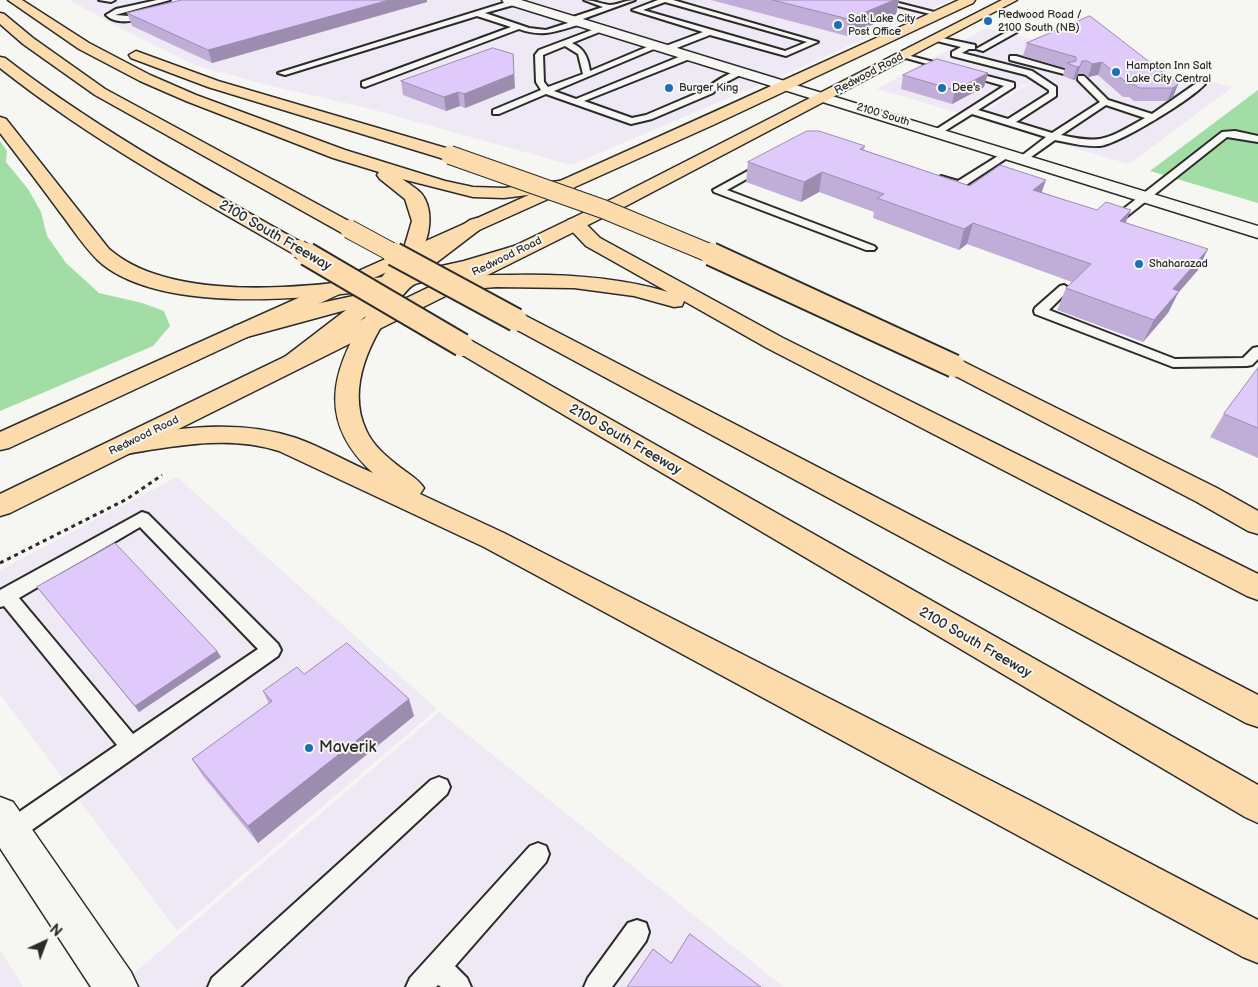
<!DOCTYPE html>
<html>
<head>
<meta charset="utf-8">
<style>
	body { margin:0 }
	#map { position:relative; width:1258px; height:987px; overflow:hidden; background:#f6f6f2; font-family:"Balsamiq Sans",sans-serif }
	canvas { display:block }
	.north { position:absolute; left:20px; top:917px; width:50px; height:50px; -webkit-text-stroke:4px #f6f6f2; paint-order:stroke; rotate:43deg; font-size:14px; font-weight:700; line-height:20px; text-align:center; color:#2b2b2b }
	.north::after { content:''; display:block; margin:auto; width:18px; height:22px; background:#2b2b2b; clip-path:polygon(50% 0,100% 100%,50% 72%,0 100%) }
</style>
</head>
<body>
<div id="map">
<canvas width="1258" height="987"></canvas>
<div class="north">N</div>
</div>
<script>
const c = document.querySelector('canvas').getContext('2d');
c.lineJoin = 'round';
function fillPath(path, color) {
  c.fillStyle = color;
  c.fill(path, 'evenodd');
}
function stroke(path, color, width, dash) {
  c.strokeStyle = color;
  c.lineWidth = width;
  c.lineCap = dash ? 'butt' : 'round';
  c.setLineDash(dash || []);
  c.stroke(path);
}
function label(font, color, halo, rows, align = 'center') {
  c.font = font + ' "Balsamiq Sans",sans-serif';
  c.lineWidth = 4;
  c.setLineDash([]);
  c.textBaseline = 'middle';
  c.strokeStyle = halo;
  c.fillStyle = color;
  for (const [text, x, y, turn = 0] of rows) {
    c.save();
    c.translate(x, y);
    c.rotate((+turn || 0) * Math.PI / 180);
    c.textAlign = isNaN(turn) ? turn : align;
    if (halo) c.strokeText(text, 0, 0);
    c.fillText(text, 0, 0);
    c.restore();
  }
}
const built = new Path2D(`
	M69 0H951L797 69 571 165 367 108 263 84 195 65 120 28Z
	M986 28 1233 87 1129 164 973 118 1027 85 931 59Z
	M929 60 1023 85 972 117 877 89Z
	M177 477 437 709 177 931 0 694V570Z
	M439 712 784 987H118Z
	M0 950 23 987H0Z`);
const green = new Path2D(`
	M1258 90V203L1150 171Z
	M0 141 7 151 6 162 28 189 41 212 47 236 66 263 99 293 142 303 164 311 170 326 153 346 0 411Z`);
const path = new Path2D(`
	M0 563 127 499 162 475`);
const lane = new Path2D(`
	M99 0H115L111 2Z
	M157 0H170L115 15 129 16 149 11 153 13C141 21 117 26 106 15L116 9Z
	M513 0H517V4L485 13 529 28 546 30 571 22 570 18 603 7 584 0C593 0 601 4 610 5 617 5 626 0 635 0L580 20 581 24C557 31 543 38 519 29L365 87 362 86V82L511 27 477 16 285 75 278 73Z
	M658 0H673L818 42 786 56 710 35 669 51H663V47L703 32 632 10ZM665 2 807 42 785 51 643 10Z
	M874 0H887L942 14 938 16Z
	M600 27 607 29 572 43C585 49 588 58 590 71L654 44 661 46 554 91 576 99 686 54H692V58L584 101 632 118 646 115 707 89C713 82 738 66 746 72L719 86 713 93 652 119 631 124 546 94 499 114H493V110L541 90 536 82 535 55 539 50ZM565 46 578 54 583 74 548 87 544 82 543 55Z
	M1010 30 1017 32 983 51 976 49Z
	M933 36 975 45V49H969L962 53 1032 71 1056 87V96L1016 122 1052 133 1100 102 1078 80V76H1084L1108 100 1152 114 1198 82 1205 84C1192 99 1119 144 1100 146 1085 147 1070 143 1055 140L1024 162 1019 159 1020 157 1046 137 972 114 940 134H934L932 132 1004 86 899 56 903 54 1014 83V87L978 110 1008 119 1049 93V90L1026 75 952 56V52L961 47 933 40ZM1106 105 1145 118C1108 138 1104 145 1061 135Z
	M1010 56H1016L1071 72 1064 74 1010 60Z
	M1235 131 1258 136V142L1227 137 1116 225H1108L1106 223 1108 221 1222 132Z
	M1006 151 1011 154 1010 156 963 187H955L936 179 941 176 958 181Z
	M766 161 770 162V166L727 190 874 246 876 248 874 250H866L714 192 713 190Z
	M1064 285 1070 289 1049 310 1175 359 1243 358 1253 348 1258 347V359L1252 365 1247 366 1173 367 1035 314 1034 311 1035 308 1060 286Z
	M142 512 148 514 278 644 281 650 278 656 19 839 11 842 3 839 0 832 3 823 117 745 4 606 0 607V590ZM140 527 258 649 133 734 19 598Z
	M439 777 447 780 450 787 447 794 240 987H208L212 978 431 780Z
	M538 843 546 846 549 854 546 862 455 966 467 978 471 987H441L438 985 436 987H406L410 978 530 846Z
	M637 920 646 923 649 932 646 941 612 987H584L588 978 628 923Z`);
const street = new Path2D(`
	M502 0H521L791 83 793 86 791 89H781L504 3Z
	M0 797 13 802 131 972 138 987H91L0 848Z`);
const secondary = new Path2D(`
	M786 82 1258 226V238L781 89 779 86 781 83Z`);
const primary = new Path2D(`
	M959 0H975L973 3 713 125 419 257 9 448 0 450V432C320 287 641 147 959 0Z
	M1002 0H1017L626 206 10 513 0 516V494L614 198Z`);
const highway = new Path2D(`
	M8 0H22L89 43 150 75 196 95 345 150 445 181 473 187 504 188 567 180 573 181 576 185 573 189 567 190 504 198 473 197 402 179C408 183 416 188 421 193 435 210 430 240 418 256L470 220 477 218 484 220 487 224 428 269 464 261 521 244 528 246 531 250 528 254C503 263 478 270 452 277 440 280 426 280 415 284 408 287 401 298 397 303 371 338 346 387 366 430 373 446 388 458 401 468 410 475 418 479 424 488L420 494 504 533 1029 800 1258 920V963L1243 957 484 547 279 451C228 435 176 446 125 454L116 451 112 445 116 439 125 436C183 428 239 419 296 438 322 447 347 462 373 473 318 423 330 372 366 316L298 369 290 371 282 369 278 364 282 359 346 310 243 338 235 336 232 331 235 326 297 308 358 295 363 296 367 291C295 300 162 312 102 264 85 249 73 229 59 211 40 185 20 159 0 133V117L6 119 109 249C171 303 305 288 382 277L404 248 412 221 405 199 380 179 377 175 379 172 333 158 186 101 140 81 79 49Z
	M0 13 4 14 33 38 105 89 356 225 359 229 356 233 349 235 342 233 95 95 23 44 0 24Z
	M136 51 218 81 456 151 458 155 456 159H444L208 87 131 58 129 55Z
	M0 57 5 58C99 131 203 187 306 245L309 249 306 253 299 255 292 253C192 195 91 140 0 68Z
	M575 218 582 220 600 238 783 338 1258 574V600L1247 596 767 348 684 301 682 306 674 307 634 296 574 288 496 287 447 291 440 289 437 285 440 281C463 275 488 275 512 275 565 274 617 277 668 292L586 246 565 224 568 220Z
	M516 313 524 315 1258 695V727L1246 723 508 325 505 320 508 315Z
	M462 338 470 340 1258 785V823L1245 817 454 350 451 345 454 340Z
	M954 359 962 361 1217 488 1258 511V534L1248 531 1197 502 946 371 942 366 946 361Z`);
const highwayBridgeFar1 = new Path2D(`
	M450 155 603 209 714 255
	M349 229 397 255
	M299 249 309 255`);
const highwayBridge = new Path2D(`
	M307 254 462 345
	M394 254 516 320
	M711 254 954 366`);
const wall = new Path2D(`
	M711 0H899L896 14 847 36Z
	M427 2 212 63 132 26 127 13Z
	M1090 16 1178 84 1173 97 1167 101H1134L1129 97H1123L1098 75 1088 77 1084 74H1078L1076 79 1073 80 1063 76 1065 68 1023 56 1027 43Z
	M988 73 984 87 952 104 901 89 903 75Z
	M401 81 515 88 465 108 460 106 446 111 403 95Z
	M865 146 864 150 970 186 1042 192 1126 222 1198 270 1178 293 1168 313 1143 342 1057 310 1066 288 1072 282 967 244 959 250 873 218 874 212 819 192 801 202 746 182 748 162Z
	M1258 368V458L1210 437 1224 414Z
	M37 587 217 651 221 657 139 712Z
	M304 674 414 716 258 843 203 776 192 759 269 704 263 691Z`);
const shadedWall = new Path2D(`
	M389 0H427V2L212 63 208 50Z
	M894 0H899L896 14 847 36 849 19Z
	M513 54 515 88 465 108 464 94Z
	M1082 61 1076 79 1073 80 1077 67Z
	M1102 62 1098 75 1088 77 1092 64Z
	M988 73 984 87 952 104 955 90Z
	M1178 84 1173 97 1167 101 1173 88Z
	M458 92 460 106 446 111 444 97Z
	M822 172 819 192 801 202 804 182Z
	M1046 180 1039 200 1033 190Z
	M1131 210 1122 231 1120 221Z
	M973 223 967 244 959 250 964 229Z
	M1208 249 1198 270 1178 293 1168 313 1143 342 1154 320 1173 289Z
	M217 651 221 657 139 712 135 706Z
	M409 699 414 716 258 843 248 826Z`);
const building = new Path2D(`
	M182 0H389L208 50 127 13Z
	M773 0H894L849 19Z
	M1090 16 1178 84 1173 88H1139L1134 84H1128L1102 62 1092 64 1088 61H1082L1080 66 1077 67 1067 63 1076 61V57L1027 43Z
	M493 48 513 54 514 74 464 94 458 92 444 97 401 81Z
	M937 59 988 73 955 90 903 75Z
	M807 131H819L865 146 860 149 970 186 1000 165 1046 180 1033 190 1097 210 1106 202 1131 210 1120 221 1208 249 1173 289 1179 291 1154 320 1066 288 1091 264 973 223 964 229 877 198 884 194 822 172 804 182 748 162Z
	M1258 368V428L1224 414Z
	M115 543 217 651 135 706 37 587Z
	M347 643 409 699 248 826 192 759 272 701 263 691 297 667 304 674Z
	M690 934 761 987H627L653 949 671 963Z`);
const markers = [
	[988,21,5,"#1f6fb2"],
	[838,25,5,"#1f6fb2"],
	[1116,72,5,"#1f6fb2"],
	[669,88,5,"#1f6fb2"],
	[942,88,5,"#1f6fb2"],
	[1139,264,5,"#1f6fb2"],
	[309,748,5,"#1f6fb2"]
];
const farPoinames = [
	["Redwood Road /",998,15],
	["2100 South (NB)",998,28],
	["Salt Lake City",848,19],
	["Post Office",848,32],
	["Hampton Inn Salt",1126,66],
	["Lake City Central",1126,79],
	["Burger King",679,88],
	["Dee's",952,88],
	["Shaharazad",1149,264]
];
const farStreetnames = [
	["Redwood Road",869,74,-28],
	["2100 South",883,115,17],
	["Redwood Road",507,257,-26],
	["Redwood Road",144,436,-26]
];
const streetNames = [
	["2100 South Freeway",275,236,30],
	["2100 South Freeway",625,440,30],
	["2100 South Freeway",975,643,30]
];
const nearPoinames = [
	["Maverik",319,748]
];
fillPath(built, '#efe9f5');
fillPath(green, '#a1dda4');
stroke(lane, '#2b2b2b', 4);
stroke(street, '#2b2b2b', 3);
stroke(secondary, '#2b2b2b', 3);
stroke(primary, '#2b2b2b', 3);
stroke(highway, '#2b2b2b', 3);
stroke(path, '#2b2b2b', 3, [4, 4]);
fillPath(lane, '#f6f6f2');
fillPath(street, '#f6f6f2');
fillPath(secondary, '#f6f6f2');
fillPath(primary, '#fcdcac');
fillPath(highway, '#fcdcac');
stroke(highwayBridgeFar1, '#2b2b2b', 20, []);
stroke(highwayBridge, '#2b2b2b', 26, []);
stroke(highwayBridgeFar1, '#fcdcac', 18);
stroke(highwayBridge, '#fcdcac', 22);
fillPath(wall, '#c0aed8');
fillPath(shadedWall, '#9c8db0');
fillPath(building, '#dfcafb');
stroke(building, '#9c8db0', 1);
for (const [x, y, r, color] of markers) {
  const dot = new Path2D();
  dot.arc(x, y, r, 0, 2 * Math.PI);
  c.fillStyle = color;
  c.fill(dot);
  stroke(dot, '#f6f6f2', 2);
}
label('11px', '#2b2b2b', '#f6f6f2', farPoinames, 'left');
label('11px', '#2b2b2b', '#f6f6f2', farStreetnames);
label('14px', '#2b2b2b', '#f6f6f2', streetNames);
label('16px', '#2b2b2b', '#f6f6f2', nearPoinames, 'left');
</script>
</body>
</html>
